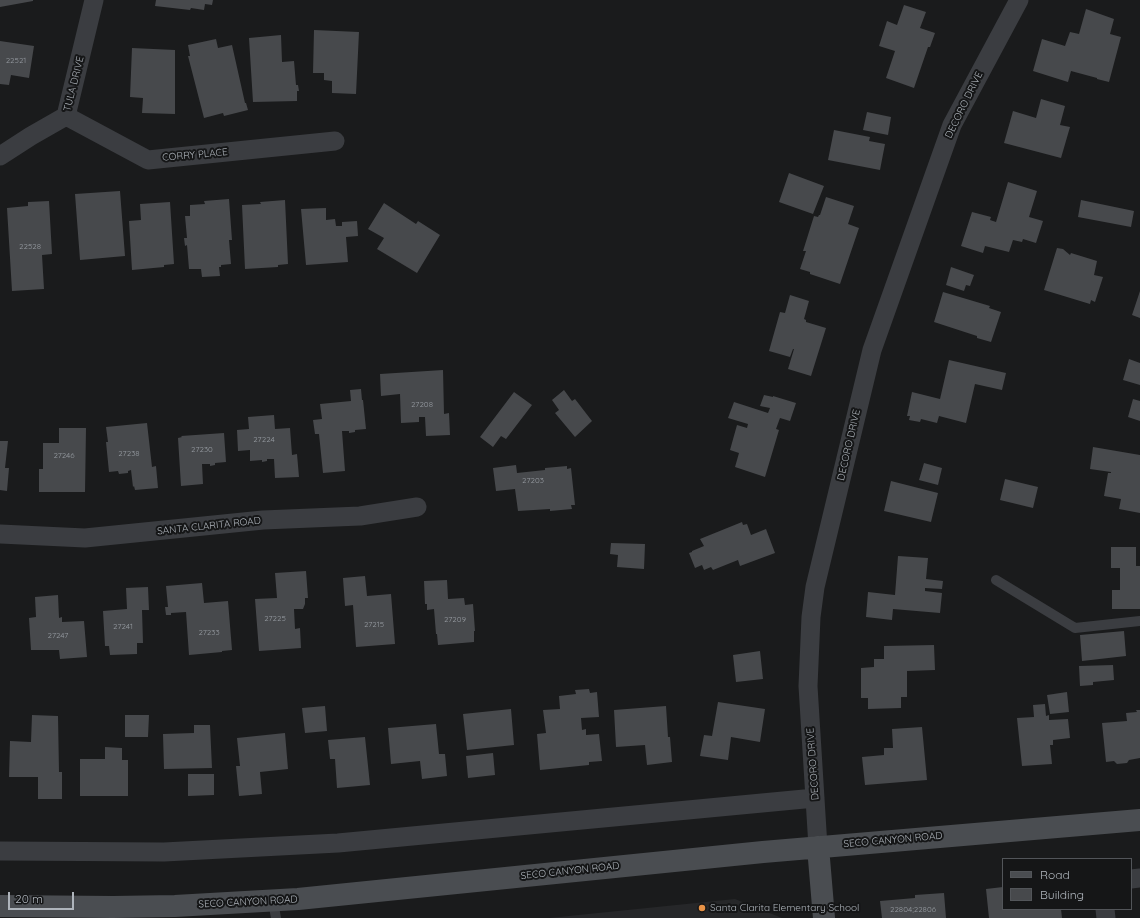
<!DOCTYPE html>
<html>
<head>
<meta charset="utf-8">
<style>
	body { margin:0 }
	#map { position:relative; width:1140px; height:918px; overflow:hidden; background:#1a1b1c; font-family:Quicksand,sans-serif }
	canvas { display:block }
	.legend { position:absolute; left:1002px; top:858px; width:130px; height:52px; box-sizing:border-box; background:#151617; border:1px solid #525559; margin:0; padding:5px 7px; list-style:none; font-size:12px; color:#aeb4bb }
	.legend li { display:flex; align-items:center; gap:8px; height:20px }
	.legend b { width:20px; border:1px solid #525559 }
	.scale { position:absolute; left:8px; top:892px; width:66px; height:18px; box-sizing:border-box; border:2px solid #aeb4bb; border-top:0; padding-left:5px; font-size:12px; line-height:14px; white-space:nowrap; color:#aeb4bb; -webkit-text-stroke:3px #151617; paint-order:stroke }
</style>
</head>
<body>
<div id="map">
<canvas width="1140" height="918"></canvas>
<ul class="legend">
<li><b style="height:5px;background:#4a4d51"></b>Road</li>
<li><b style="height:11px;background:#47494c"></b>Building</li>
</ul>
<div class="scale">20 m</div>
</div>
<script>
const c = document.querySelector('canvas').getContext('2d');
c.lineJoin = 'round';
function fillPath(path, color) {
  c.fillStyle = color;
  c.fill(path, 'evenodd');
}
function stroke(path, color, width, dash) {
  c.strokeStyle = color;
  c.lineWidth = width;
  c.lineCap = dash ? 'butt' : 'round';
  c.setLineDash(dash || []);
  c.stroke(path);
}
function label(font, color, halo, rows, align = 'center') {
  c.font = font + ' Quicksand,sans-serif';
  c.lineWidth = 4;
  c.setLineDash([]);
  c.textBaseline = 'middle';
  c.strokeStyle = halo;
  c.fillStyle = color;
  for (const [text, x, y, turn = 0] of rows) {
    c.save();
    c.translate(x, y);
    c.rotate((+turn || 0) * Math.PI / 180);
    c.textAlign = isNaN(turn) ? turn : align;
    if (halo) c.strokeText(text, 0, 0);
    c.fillText(text, 0, 0);
    c.restore();
  }
}
const built = new Path2D(`
	M735 899 782 918H549Z`);
const building = new Path2D(`
	M0 0H33V1L0 7Z
	M156 0H213L212 5 205 4 204 10 191 8 190 10 155 6Z
	M904 5 926 12 920 28 935 33 930 47H928L914 88 886 78 895 51 879 46 887 21 897 25Z
	M1086 9 1114 19 1110 34 1121 37 1109 82 1097 79V78L1071 71 1068 82 1033 71 1042 39 1065 46 1070 32 1079 34Z
	M314 30 359 32 356 94 332 93V81L324 80V73H313Z
	M281 35 282 62 294 61 296 85H298L299 91H297V101L253 102 249 38Z
	M216 39 218 48 232 45 245 103H246L248 110 224 116 223 113 204 118 188 56H190L188 45Z
	M0 41 34 46 29 78 11 75 9 85 0 84Z
	M132 48 175 50V114L142 113 143 98 130 97Z
	M1041 99 1065 106 1060 125 1070 127 1061 158 1004 143 1013 111 1036 118Z
	M867 112 891 117 888 135 863 130Z
	M834 130 870 137 869 141 885 144 880 170 828 160Z
	M789 173 824 186 813 214 779 202Z
	M1008 182 1037 191 1029 217 1043 221 1036 243 1023 239 1022 242 1013 240 1009 252 985 246 983 253 961 246 972 212 991 217 990 220 996 222Z
	M120 191 125 256 80 260 75 194Z
	M826 197 854 206 848 224 859 228 840 284 810 274V272L800 269 806 251H803L814 216 818 217 819 215H820Z
	M229 199 232 240H229L231 264 221 265V267H219L220 276 202 277 201 269H189L187 245 185 246 184 238H187L185 216H190V205L205 204 204 201Z
	M285 200 288 264 278 265V267L245 269 242 205 261 204 260 202Z
	M1081 200 1134 211 1131 227 1078 217Z
	M49 201 52 254 42 255 44 289 12 291 7 208 28 206V202Z
	M170 202 174 264 164 265V267L132 270 129 221 141 220 140 204Z
	M384 203 416 224 418 221 440 235 417 273 377 249 384 238 368 229Z
	M326 208V220L335 219 336 226H342V222L357 221 358 236 346 237 348 262 306 265 301 209Z
	M1057 248 1063 249 1070 255 1071 253 1097 261 1094 275 1103 277 1095 302 1091 300 1090 304 1044 290Z
	M951 267 974 275 970 286 966 285 964 291 946 285Z
	M1140 291V318L1132 315Z
	M943 292 990 306 989 308 1001 312 991 342 977 338V336L934 322Z
	M790 295 809 301 804 319 806 320V322L826 328 811 376 788 369 794 349H793L790 357 769 351 780 312 785 313Z
	M1129 359 1140 363V385L1123 380Z
	M949 360 1006 373 1002 390 975 384 966 423 939 416 937 423 921 419 920 422 909 420 910 416H907L912 392 940 399Z
	M443 370 444 414 449 413 450 435 426 436 425 417H419V422L401 423 400 394 381 396 380 374Z
	M361 389 362 400H363L366 429 355 430V432L349 433V431H342L345 471 323 473 319 434H315L313 420 322 419 320 404 351 401 350 390Z
	M564 390 572 401 575 399 592 421 575 437 555 413 559 410 552 400Z
	M514 392 532 405 506 439 501 436 493 447 480 437Z
	M764 395 773 397V396L796 403 790 421 780 418 776 429 779 430 765 477 735 467 739 453 730 450 737 425 747 428 748 424 728 418 734 402 768 413 770 408 760 406Z
	M1133 399 1140 401V421L1128 417Z
	M274 415 275 429 290 428 292 455 297 454 299 477 275 478 274 459H267V461L262 462V460L250 461V450L238 451 237 430 249 429 248 417Z
	M147 423 152 467 156 466 158 488 135 490 134 486 133 487 131 470 128 471V473L119 474 118 471 109 472 106 442H108L106 427Z
	M59 428H86L85 492H39V469H43V443H59Z
	M224 433 226 462 215 463V465L210 466V464H202L203 484 181 486 178 438 182 437 181 436Z
	M0 441H8L5 468H9L7 491 0 490Z
	M1093 447 1140 455V513L1119 509 1121 499 1104 496 1108 473H1111V472L1090 469Z
	M924 463 942 468 938 485 919 480Z
	M516 465 517 473 545 470V468L567 466V469L571 468 575 505H571L572 509 550 511V509L518 511 515 489 496 491 493 468Z
	M1005 479 1038 487 1033 508 1000 500Z
	M891 481 938 493 931 522 884 511Z
	M742 522 743 525 747 524 751 535 766 529 775 553 740 566 738 560 713 570 711 567 704 570 702 565 695 568 689 553 692 552V551L704 546 700 539Z
	M611 543 645 544 644 569 617 567 618 555 610 554Z
	M1111 547H1136V566H1140V609H1112V590H1120V568H1111Z
	M898 556 928 558 926 579 943 581 942 589 925 588V591L942 593 940 613 893 609 892 620 866 617 868 592 895 595Z
	M306 571 308 598H305V604L303 609H294L295 629 300 628 301 648 259 651 255 599 277 598 275 573Z
	M365 576 367 596 391 594 395 644 356 647 353 605 345 606 343 578Z
	M447 580 448 599 464 598 465 605 473 604 475 631H474V642L438 645 437 634H436L434 609 427 610V604H425L424 581Z
	M202 583 204 603 228 601 232 650 222 651V652L189 655 186 612 171 613V615H166L165 607H168L166 586Z
	M148 587 149 610H142L143 643H137V654L110 655 109 646H105L103 611 127 609 126 588Z
	M58 595 59 618 62 617V622L84 621 87 657 60 659 59 650H31L29 618 36 617 35 597Z
	M1124 631 1126 656 1082 661 1080 635Z
	M934 645 935 670 907 671V697H901V708L868 709V698H861V668L874 667V659H884V646Z
	M760 651 763 679 736 682 733 655Z
	M1113 665 1114 680 1093 682V685L1080 686 1079 666Z
	M589 689 590 693 597 692 599 717 581 718 582 730 586 729V735L599 734 602 761 589 762V765L540 770 537 734 546 733 543 710 560 709 559 696 576 694 575 690Z
	M1067 692 1069 712 1050 714 1047 695Z
	M718 702 765 709 760 742 731 737 728 760 700 756 704 735 712 736Z
	M1045 704 1046 716 1049 715V720L1068 719 1070 738 1053 740V745H1050L1052 764 1022 766 1017 718 1034 717 1033 705Z
	M325 706 327 731 305 733 302 708Z
	M666 706 668 737H670L672 762 647 765 645 745 616 747 614 710Z
	M511 709 514 745 467 750 463 714Z
	M1136 710H1140V758L1129 760 1127 763 1117 764 1114 761 1106 762 1102 723 1127 721 1126 713 1137 712Z
	M32 715 58 716 59 772H62V799H38V777H9L10 741 31 742Z
	M125 715H149L148 737H125Z
	M436 724 439 754H445L447 776 422 779 420 761 391 764 388 728Z
	M194 725H210L212 768 164 769 163 734 194 733Z
	M922 727 927 780 865 785 862 757 884 755V748H893L892 729Z
	M285 733 288 769 260 772 262 794 239 796 236 766H240L237 738Z
	M365 737 370 785 337 788 335 759H330L328 740Z
	M105 747 122 748V760H128V796H80V759H105Z
	M493 753 495 775 468 778 466 756Z
	M188 774H214V795L188 796Z
	M1003 887V909H1061L1062 918H989L986 889Z
	M944 893 946 918H882L880 901 915 898V895Z`);
const lane = new Path2D(`
	M996 580 1075 628 1140 621
	M273 901 276 918`);
const street = new Path2D(`
	M66 116 148 160 335 141
	M0 156 31 136 66 116 94 0
	M0 534 85 538 263 520 360 516 417 507
	M818 847 808 686 811 617 815 587 872 350 952 125 1019 0
	M0 851 164 852 338 843 815 798
	M1131 879 1140 878
	M1105 909 1106 918`);
const secondary = new Path2D(`
	M818 847 824 918
	M0 906 113 907 175 906 298 899 763 852 1140 820`);
const markers = [
	[702,908,4,"#e79247"]
];
const numberNames = [
	["22521",16,61],
	["22528",30,247],
	["27208",422,405],
	["27224",264,440],
	["27230",202,450],
	["27238",129,454],
	["27246",64,456],
	["27203",533,481],
	["27225",275,619],
	["27209",455,620],
	["27215",374,625],
	["27241",123,627],
	["27233",209,633],
	["27247",58,636],
	["22804;22806",913,910]
];
const streetNames = [
	["TULA DRIVE",74,84,-76],
	["DECORO DRIVE",964,105,-64],
	["CORRY PLACE",195,155,-5],
	["DECORO DRIVE",849,445,-77],
	["SANTA CLARITA ROAD",209,526,-6],
	["DECORO DRIVE",813,764,-94],
	["SECO CANYON ROAD",893,840,-5],
	["SECO CANYON ROAD",570,871,-6],
	["SECO CANYON ROAD",248,902,-3]
];
const poiNames = [
	["Santa Clarita Elementary School",710,908]
];
fillPath(built, '#262729');
fillPath(building, '#47494c');
stroke(lane, '#3b3d41', 10);
stroke(street, '#3b3d41', 19);
stroke(secondary, '#4a4d51', 22);
for (const [x, y, r, color] of markers) {
  const dot = new Path2D();
  dot.arc(x, y, r, 0, 2 * Math.PI);
  c.fillStyle = color;
  c.fill(dot);
  stroke(dot, '#151617', 1.5);
}
label('8px', '#94999f', null, numberNames);
label('10px', '#aeb4bb', '#151617', streetNames);
label('10px', '#aeb4bb', '#151617', poiNames, 'left');
</script>
</body>
</html>
